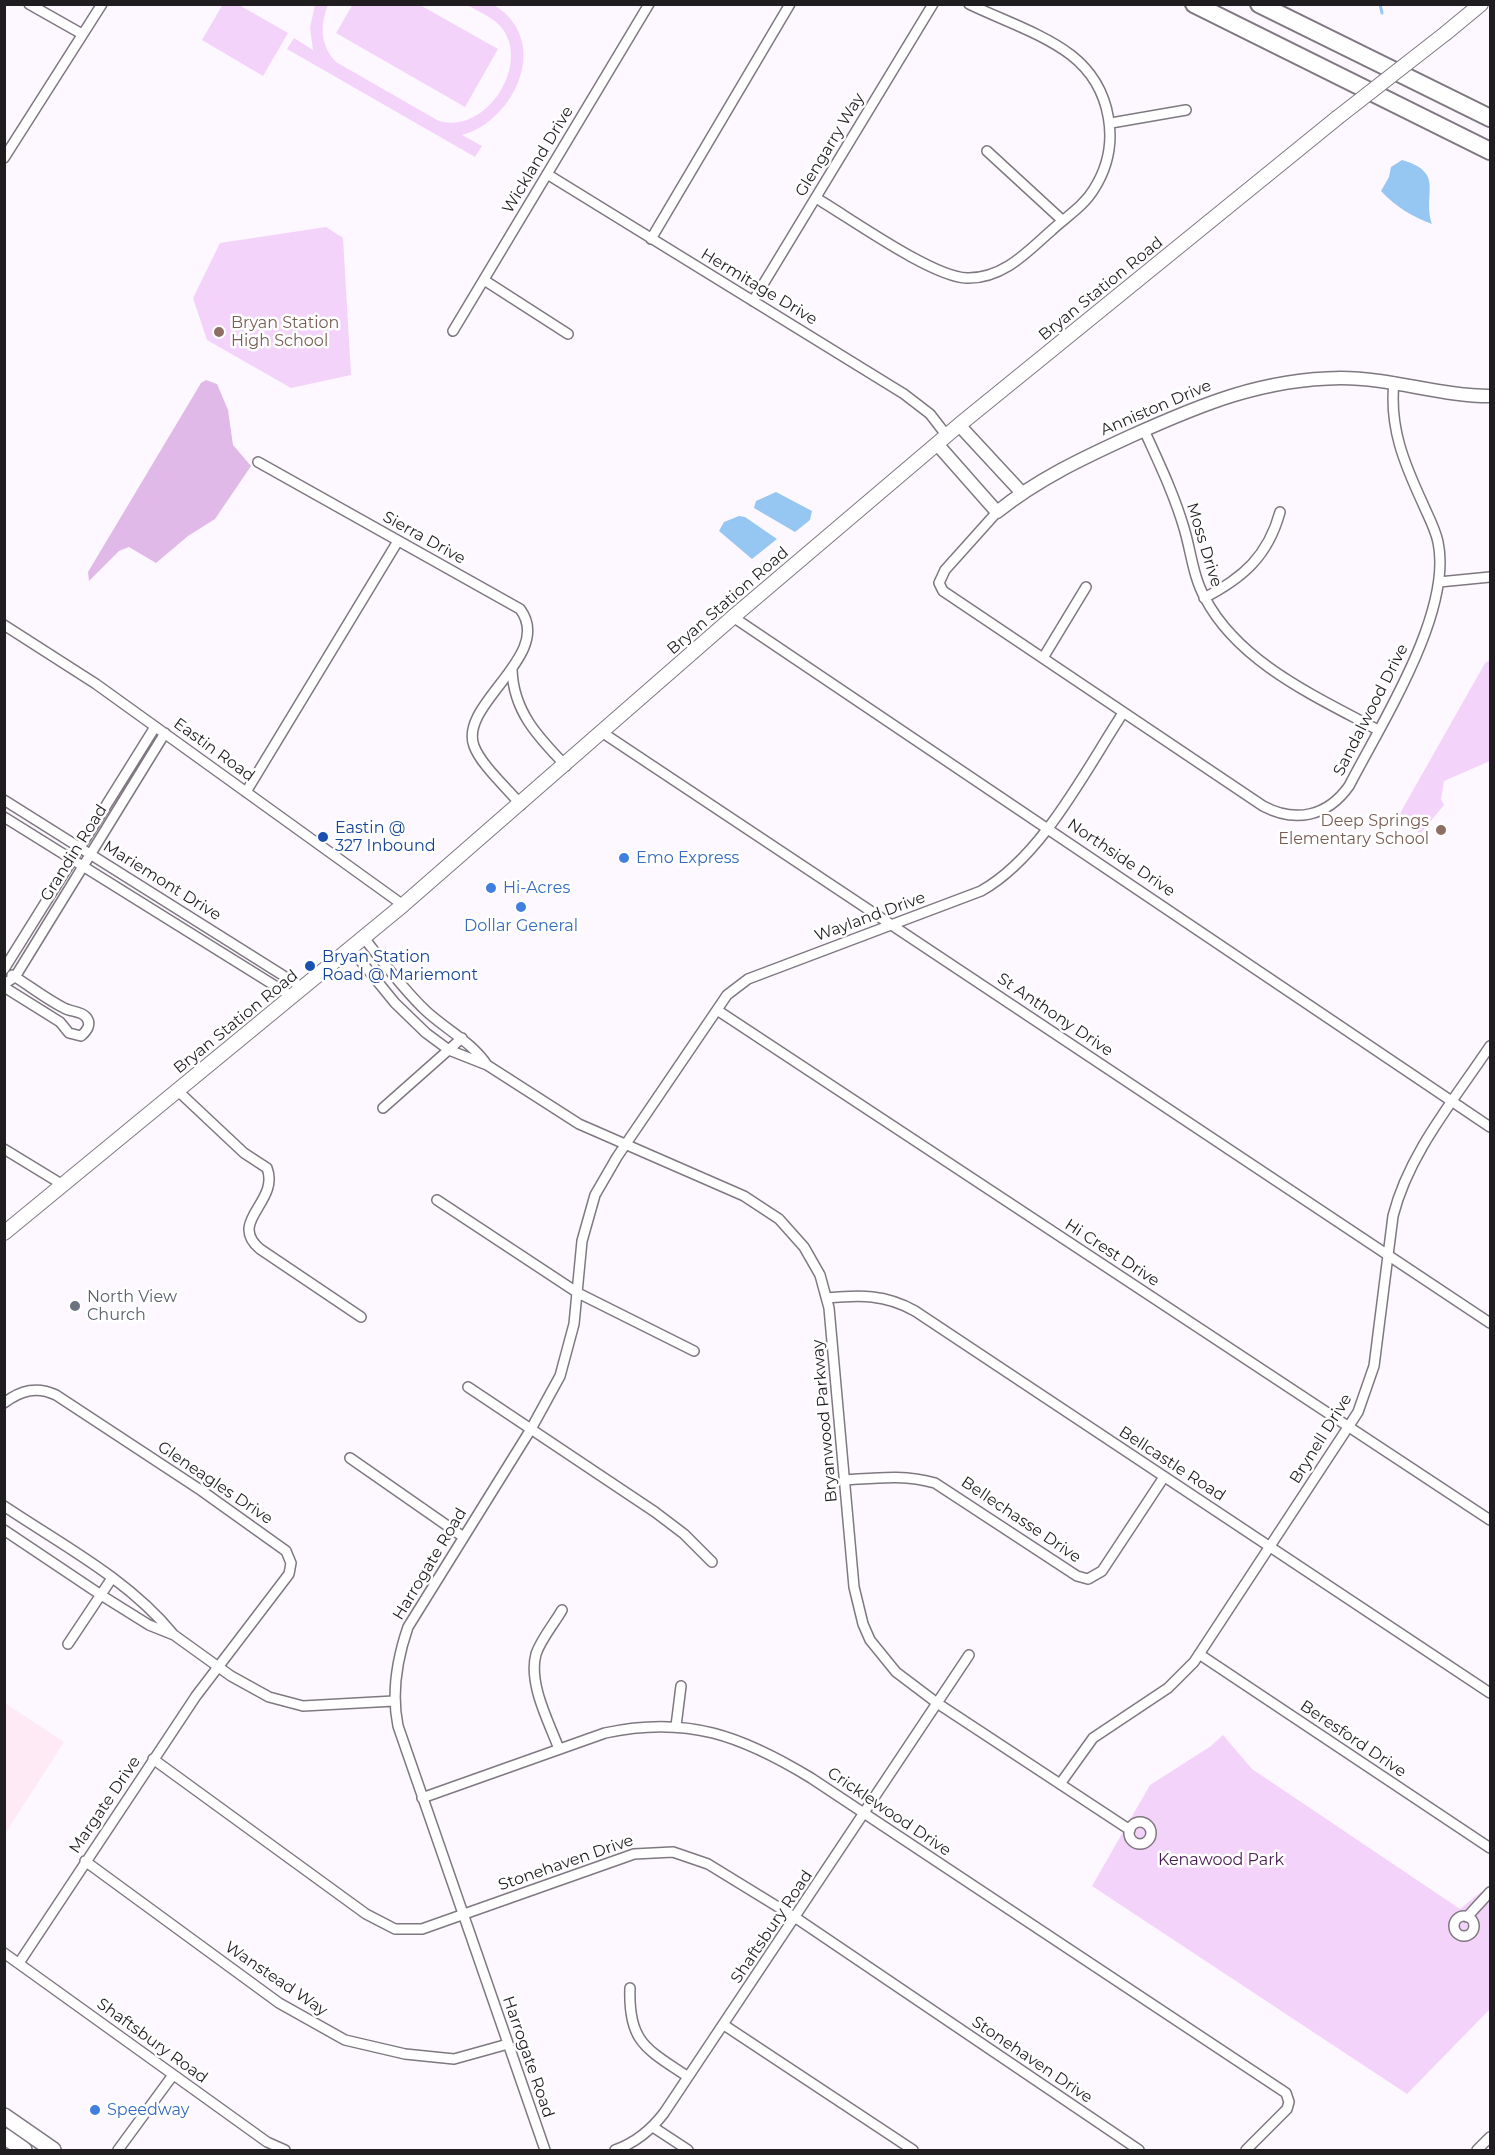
<!DOCTYPE html>
<html>
<head>
<meta charset="utf-8">
<style>
	body { margin:0 }
	#map { position:relative; width:1495px; height:2155px; overflow:hidden; background:#fdf8ff; font-family:Montserrat,sans-serif }
	canvas { display:block }
	.frame { position:absolute; inset:0; border:6px solid #201d21; pointer-events:none }
</style>
</head>
<body>
<div id="map">
<canvas width="1495" height="2155"></canvas>
<div class="frame"></div>
</div>
<script>
const c = document.querySelector('canvas').getContext('2d');
c.lineJoin = 'round';
function fillPath(path, color) {
  c.fillStyle = color;
  c.fill(path, 'evenodd');
}
function stroke(path, color, width, dash) {
  c.strokeStyle = color;
  c.lineWidth = width;
  c.lineCap = dash ? 'butt' : 'round';
  c.setLineDash(dash || []);
  c.stroke(path);
}
function label(font, color, halo, rows, align = 'center') {
  c.font = font + ' Montserrat,sans-serif';
  c.lineWidth = 5;
  c.setLineDash([]);
  c.textBaseline = 'middle';
  c.strokeStyle = halo;
  c.fillStyle = color;
  for (const [text, x, y, turn = 0] of rows) {
    c.save();
    c.translate(x, y);
    c.rotate((+turn || 0) * Math.PI / 180);
    c.textAlign = isNaN(turn) ? turn : align;
    if (halo) c.strokeText(text, 0, 0);
    c.fillText(text, 0, 0);
    c.restore();
  }
}
const commercial = new Path2D(`
	M5 1703 64 1742 5 1834Z`);
const green = new Path2D(`
	M223 4 239 5 288 33 263 76 202 40Z
	M315 4 328 5C320 25 320 45 336 62L437 120C482 137 529 70 504 31 496 18 479 12 467 5 474 4 483 3 490 4 498 6 507 14 512 21 543 61 506 124 462 135L482 146 475 157 287 49 294 38 313 50 310 28Z
	M353 4 420 5 498 49 465 107 336 33Z
	M326 227 343 238 351 375 291 388 207 340 193 298 220 243Z
	M1490 660V761L1444 781 1441 799 1444 805 1420 834 1399 815 1476 679 1485 663Z
	M1223 1735 1252 1769 1460 1909 1481 1892 1490 1900V2009L1407 2094 1092 1886 1150 1785 1211 1746Z`);
const forest = new Path2D(`
	M206 380 217 384 228 410 233 445 251 466 215 519 188 536 156 563 129 547 119 551 89 581 88 572 201 383Z`);
const water = new Path2D(`
	M1402 160C1446 173 1422 193 1432 224 1411 216 1396 207 1381 191L1389 177 1391 167Z
	M776 492 812 511 810 520 795 532 754 508 756 501Z
	M739 516 745 517 777 539 752 559 719 531 724 522Z`);
const stream = new Path2D(`
	M1380 4 1382 13`);
const minor = new Path2D(`
	M29 4 82 34
	M1111 123 1186 110
	M987 151 1062 220
	M4 158 102 4
	M547 174 904 394 930 414 947 436
	M816 198C850 218 932 277 967 278 1003 279 1027 252 1052 230 1066 217 1084 206 1094 189 1122 145 1112 87 1071 55 1042 33 1002 20 969 4
	M651 239 790 4
	M484 280 568 334
	M753 301 933 4
	M453 331 649 4
	M1144 430C1159 463 1174 494 1184 528 1191 551 1193 577 1205 598 1239 663 1317 697 1378 730
	M258 462 520 609C555 655 458 704 474 746 481 765 508 789 521 805
	M997 512 945 570 939 583 943 591 1263 806C1295 823 1327 817 1349 786 1381 724 1453 612 1438 542 1435 528 1428 516 1423 504 1404 463 1389 427 1394 382
	M1439 582 1490 577
	M1204 598C1243 578 1268 556 1280 512
	M733 617 1490 1127
	M4 625 96 684 403 905
	M1043 658 1086 587
	M512 669C513 711 538 737 566 766
	M603 733 1490 1323
	M246 792 398 541
	M4 800 303 988
	M4 817 293 997
	M364 938C383 962 402 988 425 1010 445 1029 472 1042 487 1065
	M351 949 395 1003 426 1033 449 1050 487 1065 579 1124 744 1196 779 1219 804 1247 820 1275 829 1308 854 1587 863 1624 870 1640 896 1672 937 1703 1130 1830
	M4 969 155 727
	M4 984 15 977 165 733
	M4 987 60 1022 69 1033 81 1036C87 1031 92 1024 86 1017 81 1011 71 1012 64 1008 46 999 30 986 12 975
	M717 1010 1490 1520
	M178 1091 244 1153 267 1168C280 1202 227 1221 260 1249L361 1317
	M383 1108 462 1038
	M4 1149 63 1185
	M437 1200 578 1293 694 1351
	M827 1298C860 1295 885 1294 915 1311L1490 1693
	M468 1387 655 1512 684 1534 712 1562
	M4 1403C21 1390 37 1386 56 1395L202 1491 286 1551 291 1563 289 1574 196 1696 19 1963
	M350 1458 462 1536
	M846 1480C876 1478 905 1474 935 1483L1077 1576 1088 1579 1102 1571 1164 1477
	M4 1506C62 1545 128 1579 173 1634
	M4 1530 101 1595 149 1625 174 1635 231 1676 269 1697 303 1706 394 1701
	M68 1644 112 1578
	M1199 1654 1490 1848
	M676 1726 681 1686
	M559 1749C549 1722 528 1684 536 1654 541 1639 554 1624 562 1610
	M153 1759 366 1914 395 1929H422L634 1854 673 1852 708 1864 796 1918 1139 2150
	M1060 1784 1093 1738 1168 1688 1194 1662 1358 1412 1374 1366 1393 1216C1409 1153 1454 1100 1490 1046
	M422 1798 605 1733C687 1715 742 1736 811 1778L1286 2093 1289 2102 1287 2109 1246 2150
	M1129 1833a11 11 0 1 1 22 0a11 11 0 1 1-22 0Z
	M85 1861 279 2003 345 2040 405 2054 454 2059 508 2044
	M1454 1926a10 10 0 1 1 20 0a10 10 0 1 1-20 0Z
	M1467 1917 1490 1892
	M4 1953 267 2142 285 2150
	M630 1988C628 2043 647 2049 688 2077
	M724 2025 913 2150
	M653 2127 688 2150
	M118 2150 173 2075
	M545 2150 398 1726C391 1692 397 1659 408 1627L531 1429 560 1376 574 1324 582 1241 595 1195 617 1157 727 995 748 979 981 891C1042 857 1085 771 1123 713
	M615 2150C635 2143 651 2130 664 2113L969 1655
	M1477 2150 1490 2137`);
const tertiary = new Path2D(`
	M959 425 1022 493
	M937 444 997 512C1038 479 1083 458 1131 436 1202 404 1262 379 1341 378 1392 378 1440 396 1490 396`);
const secondary = new Path2D(`
	M1446 33 1481 4
	M4 1233 403 905 733 617 959 425 1337 118`);
const trunk = new Path2D(`
	M4 2116 53 2150
	M4 2136 24 2150`);
const motorway = new Path2D(`
	M1194 4 1490 151
	M1259 4 1490 118`);
const secondaryBridge = new Path2D(`
	M1337 118 1446 33`);
const markers = [
	[219,332,6,"#8d6e63"],
	[1441,830,6,"#8d6e63"],
	[323,837,6,"#1a4fb4"],
	[624,858,6,"#3f7fe0"],
	[491,888,6,"#3f7fe0"],
	[521,907,6,"#3f7fe0"],
	[310,966,6,"#1a4fb4"],
	[75,1306,6,"#6b7280"],
	[95,2110,6,"#3f7fe0"]
];
const streetNames = [
	["Glengarry Way",830,145,-59],
	["Wickland Drive",538,160,-59],
	["Hermitage Drive",759,287,31],
	["Bryan Station Road",1101,289,-39],
	["Anniston Drive",1156,408,-23],
	["Sierra Drive",424,538,29],
	["Moss Drive",1204,545,73],
	["Bryan Station Road",728,601,-41],
	["Sandalwood Drive",1371,710,-63],
	["Eastin Road",214,750,36],
	["Grandin Road",74,853,-58],
	["Northside Drive",1121,858,34],
	["Mariemont Drive",162,881,32],
	["Wayland Drive",870,917,-20],
	["St Anthony Drive",1055,1015,34],
	["Bryan Station Road",236,1022,-39],
	["Hi Crest Drive",1112,1253,33],
	["Bryanwood Parkway",825,1421,-95],
	["Brynell Drive",1321,1439,-58],
	["Bellcastle Road",1172,1464,33],
	["Gleneagles Drive",215,1483,34],
	["Bellechasse Drive",1021,1520,34],
	["Harrogate Road",430,1564,-59],
	["Beresford Drive",1353,1739,34],
	["Margate Drive",105,1805,-56],
	["Cricklewood Drive",889,1812,34],
	["Stonehaven Drive",566,1863,-19],
	["Shaftsbury Road",772,1927,-56],
	["Wanstead Way",276,1979,34],
	["Shaftsbury Road",152,2041,36],
	["Harrogate Road",528,2057,71],
	["Stonehaven Drive",1032,2060,34]
];
const educationNames = [
	["Bryan Station",231,323],
	["High School",231,341],
	["Deep Springs",1429,821,"right"],
	["Elementary School",1429,839,"right"]
];
const transitNames = [
	["Eastin @",335,828],
	["327 Inbound",335,846],
	["Bryan Station",322,957],
	["Road @ Mariemont",322,975]
];
const shopNames = [
	["Emo Express",636,858],
	["Hi-Acres",503,888],
	["Dollar General",521,926,"center"],
	["Speedway",107,2110]
];
const worshipNames = [
	["North View",87,1297],
	["Church",87,1315]
];
const parkNames = [
	["Kenawood Park",1221,1860]
];
fillPath(commercial, '#fdeaf5');
fillPath(green, '#f3d3fa');
fillPath(forest, '#e1b9e9');
fillPath(water, '#96c7f2');
stroke(stream, '#96c7f2', 3);
stroke(minor, '#7f7881', 12);
stroke(tertiary, '#7f7881', 15);
stroke(secondary, '#7f7881', 16);
stroke(trunk, '#7f7881', 18);
stroke(motorway, '#7f7881', 20);
stroke(minor, '#fff', 9);
stroke(tertiary, '#fff', 12);
stroke(secondary, '#fff', 14);
stroke(trunk, '#fff', 15);
stroke(motorway, '#fff', 16);
stroke(secondaryBridge, '#7f7881', 16, []);
stroke(secondaryBridge, '#fff', 14);
for (const [x, y, r, color] of markers) {
  const dot = new Path2D();
  dot.arc(x, y, r, 0, 2 * Math.PI);
  c.fillStyle = color;
  c.fill(dot);
  stroke(dot, '#fff', 2);
}
label('16px', '#201d21', '#fff', streetNames);
label('16px', '#785e54', '#fff', educationNames, 'left');
label('16px', '#164399', '#fff', transitNames, 'left');
label('16px', '#366cbe', '#fff', shopNames, 'left');
label('16px', '#5b616d', '#fff', worshipNames, 'left');
label('16px', '#491a53', '#fff', parkNames);
</script>
</body>
</html>
